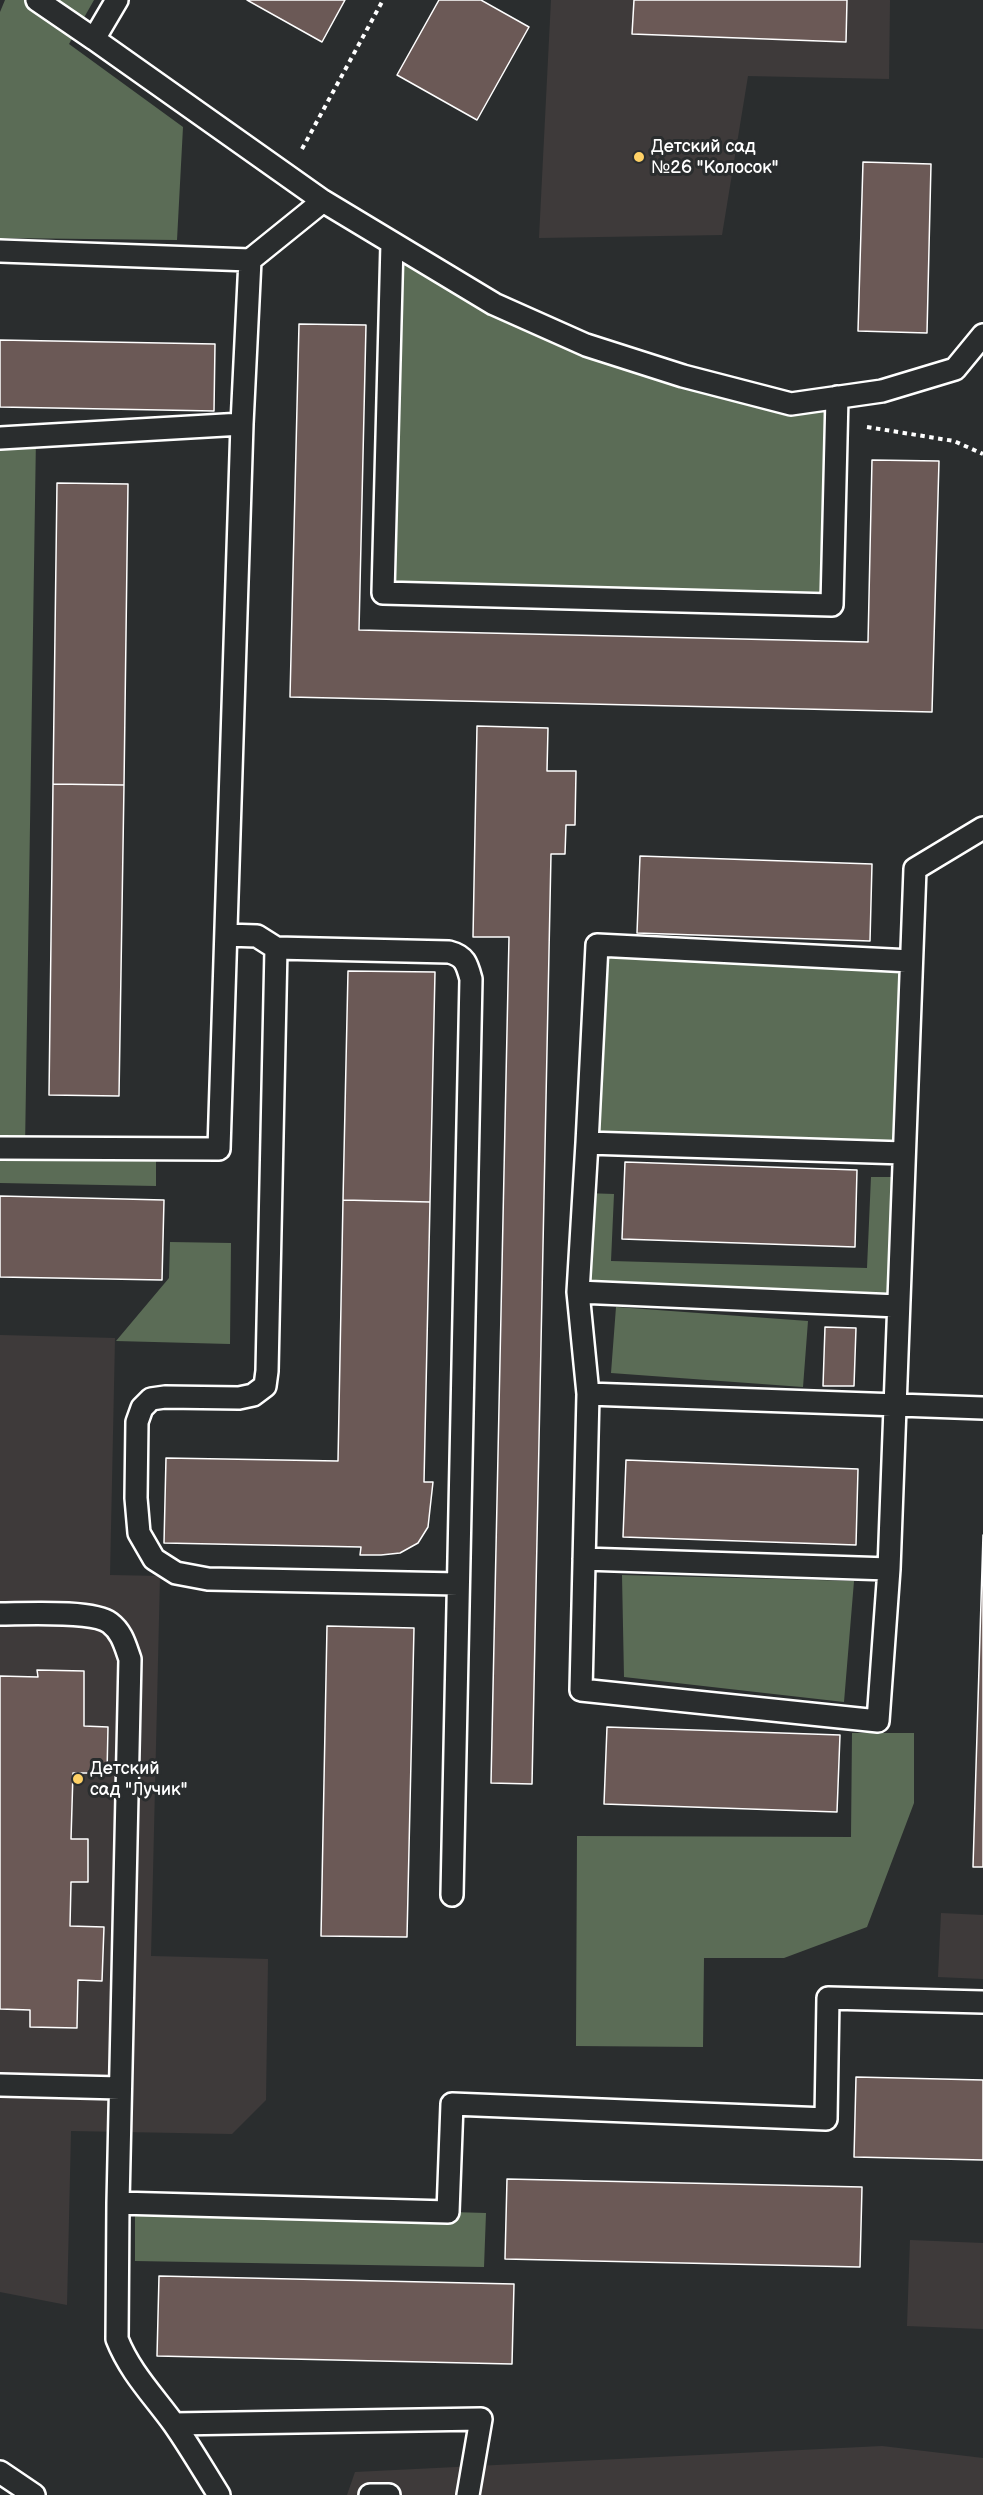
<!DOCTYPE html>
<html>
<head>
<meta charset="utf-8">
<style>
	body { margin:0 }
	canvas { display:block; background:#2a2d2e }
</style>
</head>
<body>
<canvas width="983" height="2495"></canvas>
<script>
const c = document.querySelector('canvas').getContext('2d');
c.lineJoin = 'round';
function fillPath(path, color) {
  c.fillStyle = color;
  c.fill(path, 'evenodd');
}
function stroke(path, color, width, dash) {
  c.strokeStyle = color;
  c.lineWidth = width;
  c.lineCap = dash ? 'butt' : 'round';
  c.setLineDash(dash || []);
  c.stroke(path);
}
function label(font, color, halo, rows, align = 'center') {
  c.font = font + ' "Balsamiq Sans",sans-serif';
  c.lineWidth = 6;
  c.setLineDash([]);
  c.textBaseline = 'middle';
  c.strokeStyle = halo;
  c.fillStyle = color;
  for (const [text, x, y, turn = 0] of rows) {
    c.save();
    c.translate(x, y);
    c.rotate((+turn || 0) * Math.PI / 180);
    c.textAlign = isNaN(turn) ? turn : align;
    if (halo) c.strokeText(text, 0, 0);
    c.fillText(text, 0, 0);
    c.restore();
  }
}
const built = new Path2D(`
	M551 0H890L889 79 748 76 722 235 539 238Z
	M0 1335 115 1338 110 1575 160 1576 151 1956 268 1959 266 2100 232 2134 71 2131 67 2305 0 2292Z
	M941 1913 983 1915V1979L938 1977Z
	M910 2240 983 2243V2329L907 2326Z
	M882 2446 983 2458V2495H347L355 2472Z`);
const green = new Path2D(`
	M5 0H94L69 44 183 127 177 240 0 238V12Z
	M392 243 494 304 791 404 837 397 832 605 383 593Z
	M36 436 25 1148 156 1150V1186L0 1183V438Z
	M597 945 911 961 904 1153 587 1143Z
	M871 1177H904L898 1306 578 1292 584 1193 614 1194 611 1261 867 1268Z
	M170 1242 231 1243 230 1344 116 1341 169 1278Z
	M616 1307 808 1321 803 1387 611 1373Z
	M622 1575 854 1581 844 1702 624 1677Z
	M852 1733H914V1803L867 1927 784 1958H704L703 2047 576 2046 577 1836 851 1837Z
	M135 2203 486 2213 484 2267 135 2261Z`);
const building = new Path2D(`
	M247 0H345L322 42Z
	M439 0H481L529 27 477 120 397 75Z
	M634 0H847L846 42 632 34Z
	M863 162 931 164 927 333 858 331Z
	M299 324 366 325 359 630 868 642 872 460 939 461 932 712 290 697Z
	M0 340 215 344 214 411 0 407Z
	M57 483 128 484 124 785 53 784Z
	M477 726 548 728 547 771H576L575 825H566L565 854H551L532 1784 491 1783 509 937H473Z
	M53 784 124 785 119 1096 49 1095Z
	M640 856 872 864 870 941 637 933Z
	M348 971 435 972 430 1202 343 1200Z
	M625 1162 857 1170 855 1247 622 1239Z
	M0 1196 164 1200 162 1280 0 1277Z
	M343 1200 430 1202 424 1482H433L428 1527 418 1543 400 1553 381 1555H360L361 1547 164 1543 166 1458 338 1461Z
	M825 1327 856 1328 854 1386H823Z
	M626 1460 858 1469 856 1545 623 1537Z
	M983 1535V1867H973Z
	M327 1626 414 1628 407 1937 321 1936Z
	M37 1670 84 1671V1726L108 1727 107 1773H73L71 1839H88V1882H71L70 1926 104 1927 102 1981 78 1980 77 2028 30 2027V2010L0 2009V1676L38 1677Z
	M607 1727 840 1735 837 1812 604 1804Z
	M856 2077 983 2080V2160L854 2157Z
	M507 2179 862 2187 860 2267 505 2259Z
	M159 2276 514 2284 512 2364 157 2356Z`);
const path = new Path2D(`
	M302 149 383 0
	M867 427 954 441 983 454`);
const service = new Path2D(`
	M37 0 94 39
	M117 0 94 39 323 201 494 304 586 345 683 376 791 404 882 391 955 369 983 335
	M392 243 383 593 832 605 837 397
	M0 251 250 260
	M0 438 242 424
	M226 935 257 936 276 948 449 952C465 956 467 964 471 979L452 1895
	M276 948 267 1371 265 1386 253 1395 239 1398 165 1397 151 1399 142 1408 137 1422 136 1498 139 1533 154 1559 176 1573 208 1579 458 1584
	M0 1148 219 1149 242 424 250 260 323 201
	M904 1153 587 1143 597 945 911 961
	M578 1292 587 1143
	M898 1306 578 1292 588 1394 983 1408
	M584 1559 889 1569 878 1721 581 1690 588 1394
	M889 1569 915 869 983 828
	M0 1614C24 1614 93 1610 110 1623 122 1632 125 1645 130 1659L118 2203
	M0 2085 120 2088
	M174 2424 481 2419 468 2495
	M0 2472 34 2495
	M219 2495C204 2471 190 2447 174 2424 153 2395 130 2372 117 2339L118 2203 448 2212 452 2104 826 2119 828 1998 983 2002
	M370 2495H389`);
const markers = [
	[639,157,6,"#ffd166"],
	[78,1779,6,"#ffd166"]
];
const poiNames = [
	["Детский сад",651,147],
	["№26 \"Колосок\"",651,168],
	["Детский",90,1769],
	["сад \"Лучик\"",90,1790]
];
fillPath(built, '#3e3a3a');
fillPath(green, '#5b6c56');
fillPath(building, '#6b5956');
stroke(building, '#fff', 1.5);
stroke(service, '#fff', 26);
stroke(path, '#fff', 4, [4.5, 4.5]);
stroke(service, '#2a2d2e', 21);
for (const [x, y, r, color] of markers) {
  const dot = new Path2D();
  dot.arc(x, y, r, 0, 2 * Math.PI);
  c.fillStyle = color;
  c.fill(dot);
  stroke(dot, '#2a2d2e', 2);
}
label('18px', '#fff', '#2a2d2e', poiNames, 'left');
</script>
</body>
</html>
